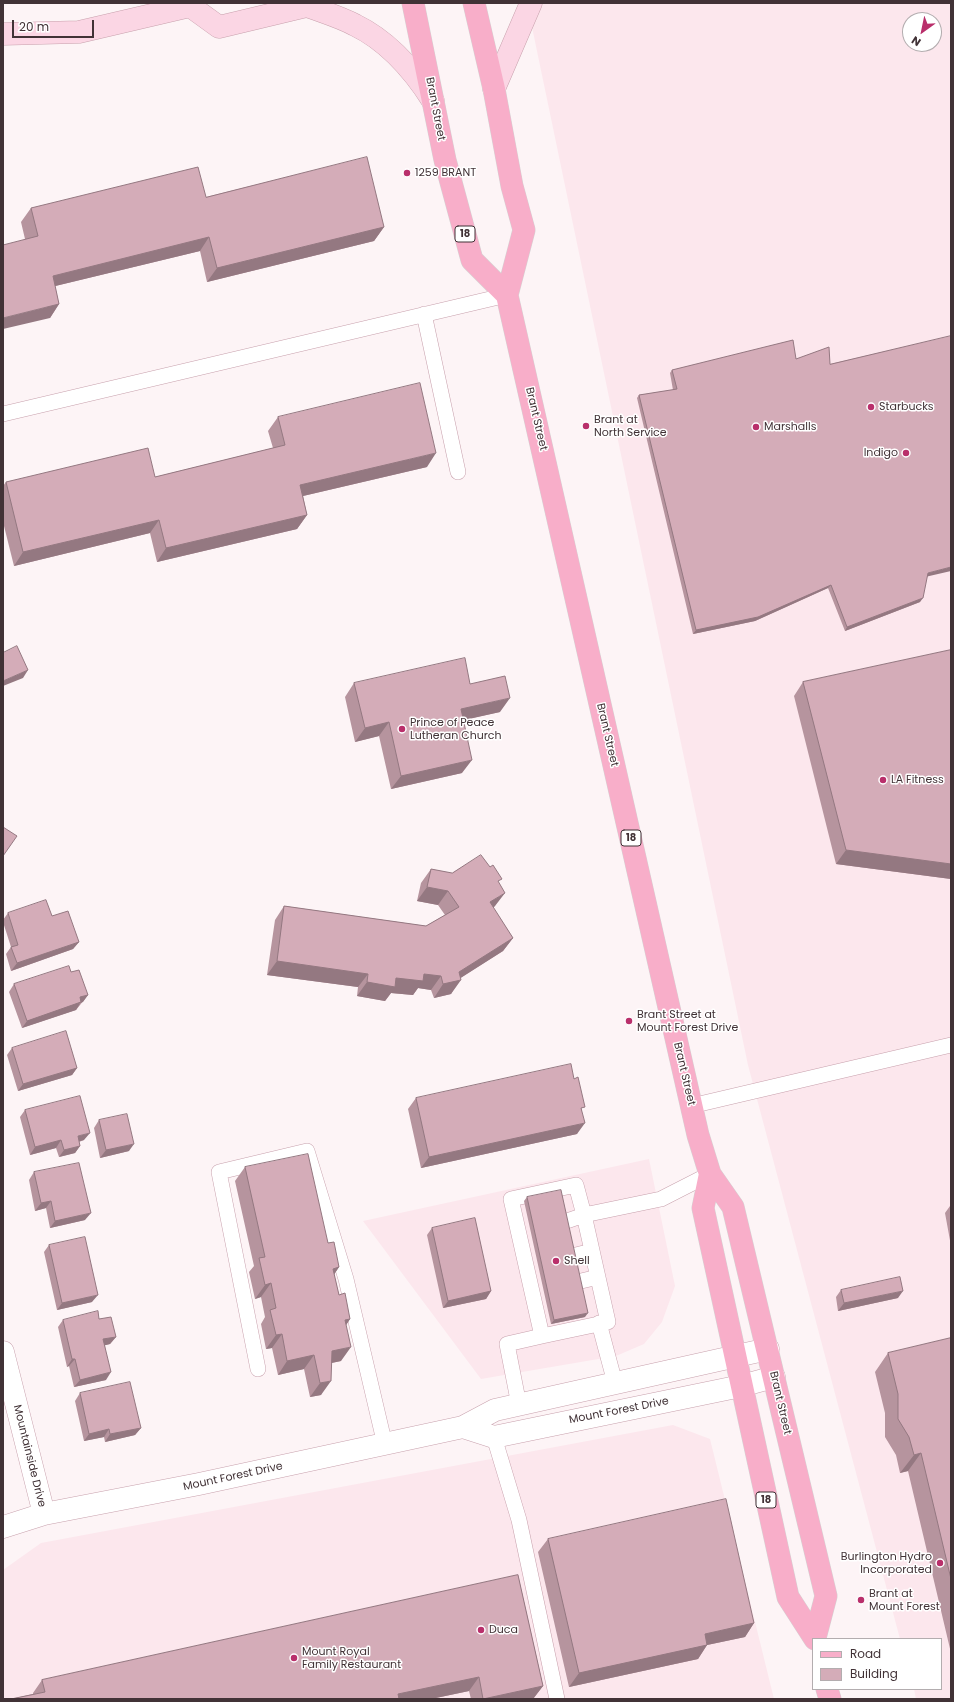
<!DOCTYPE html>
<html>
<head>
<meta charset="utf-8">
<style>
	body { margin:0 }
	#map { position:relative; width:954px; height:1702px; overflow:hidden; background:#fdf4f6; font-family:Poppins,sans-serif }
	canvas { display:block }
	.frame { position:absolute; inset:0; border:4px solid #413236; pointer-events:none }
	.legend { position:absolute; left:812px; top:1638px; width:130px; height:52px; box-sizing:border-box; background:#fff; border:1px solid #b3adaf; margin:0; padding:5px 7px; list-style:none; font-size:12px; color:#413236 }
	.legend li { display:flex; align-items:center; gap:8px; height:20px }
	.legend b { width:20px; border:1px solid #b3adaf }
	.north { position:absolute; left:902px; top:12px; width:40px; height:40px; box-sizing:border-box; background:#fff; border:1px solid #b3adaf; border-radius:50%; rotate:213deg; font-size:11px; font-weight:700; line-height:16px; text-align:center; color:#413236 }
	.north::after { content:''; display:block; margin:auto; width:14px; height:18px; background:#b92f6b; clip-path:polygon(50% 0,100% 100%,50% 72%,0 100%) }
	.scale { position:absolute; left:12px; top:20px; width:82px; height:18px; box-sizing:border-box; border:2px solid #413236; border-top:0; padding-left:5px; font-size:12px; line-height:14px; white-space:nowrap; color:#413236; -webkit-text-stroke:3px #fff; paint-order:stroke }
</style>
</head>
<body>
<div id="map">
<canvas width="954" height="1702"></canvas>
<div class="frame"></div>
<ul class="legend">
<li><b style="height:5px;background:#f8aec9"></b>Road</li>
<li><b style="height:11px;background:#d4acb8"></b>Building</li>
</ul>
<div class="north">N</div>
<div class="scale">20 m</div>
</div>
<script>
const c = document.querySelector('canvas').getContext('2d');
c.lineJoin = 'round';
function fillPath(path, color) {
  c.fillStyle = color;
  c.fill(path, 'evenodd');
}
function stroke(path, color, width, dash) {
  c.strokeStyle = color;
  c.lineWidth = width;
  c.lineCap = dash ? 'butt' : 'round';
  c.setLineDash(dash || []);
  c.stroke(path);
}
function label(font, color, halo, rows, align = 'center') {
  c.font = font + ' Poppins,sans-serif';
  c.lineWidth = 3;
  c.setLineDash([]);
  c.textBaseline = 'middle';
  c.strokeStyle = halo;
  c.fillStyle = color;
  for (const [text, x, y, turn = 0] of rows) {
    c.save();
    c.translate(x, y);
    c.rotate((+turn || 0) * Math.PI / 180);
    c.textAlign = isNaN(turn) ? turn : align;
    if (halo) c.strokeText(text, 0, 0);
    c.fillText(text, 0, 0);
    c.restore();
  }
}
const built = new Path2D(`
	M527 3H951V1699H916L914 1689H941V1639H900L748 1065ZM910 20H934V44H910Z
	M649 1159 675 1286 662 1322 644 1344 616 1356 481 1379 363 1221Z
	M673 1425 710 1439 774 1699H3V1570L41 1543Z`);
const lane = new Path2D(`
	M424 314 458 472
	M3 414 507 295
	M691 1106 951 1045
	M564 1222 584 1215 576 1185 511 1199 542 1336 608 1322 584 1215 661 1199 710 1174
	M572 1256 592 1251
	M577 1282 598 1277
	M599 1323 615 1383
	M258 1369 219 1172 307 1151 346 1279 385 1445
	M519 1405 507 1344 542 1336
	M494 1437 519 1520 557 1699`);
const street = new Path2D(`
	M3 1352 44 1514
	M463 1427 494 1437 741 1386 774 1377
	M3 1527 44 1514 199 1484 463 1427 495 1410 768 1349`);
const secondary = new Path2D(`
	M307 6C323 12 340 17 355 25 388 41 414 71 433 101
	M3 34 79 32 190 6 219 27 319 3
	M494 89 531 3`);
const primary = new Path2D(`
	M413 3 445 160 472 260 507 295
	M474 3 494 89 512 186 524 230 507 295 698 1135 710 1174 733 1207 826 1596 815 1638
	M710 1174 703 1208 788 1597 815 1639
	M827 1689 830 1699`);
const wall = new Path2D(`
	M206 197 384 227 374 241 207 282 200 251 55 286 59 304 50 318 25 239 21 222 31 208Z
	M796 359 830 364 927 576 920 602 845 631 828 588 755 621 693 634 637 398 639 395 673 390 670 373 672 370Z
	M278 417 427 467 303 496 307 515 297 529 157 562 150 533 14 566 3 522V486L6 482 155 477 273 448 268 431Z
	M951 650V879L836 864 794 696 803 682Z
	M354 683 470 684 500 712 463 720 462 773 391 789 379 736 355 742 345 697Z
	M431 869 499 883 495 906 493 908 513 938 503 951 460 978 451 994 434 998 431 990 418 988 413 995 391 993 385 1001 357 996 358 987 267 975 275 920 284 906 426 926 445 915 438 905 417 901 421 883Z
	M8 913 52 916 79 942 73 949 11 971 6 954 11 947 3 922V920Z
	M71 972 88 995 76 1010 22 1028 9 992 14 984Z
	M12 1048 77 1068 72 1075 18 1091 7 1055Z
	M574 1079 582 1111 577 1134 421 1168 408 1109 416 1098Z
	M25 1110 84 1140 79 1142 80 1146 75 1153 59 1157 56 1148 30 1155 20 1117Z
	M99 1120 129 1151 100 1158 94 1128Z
	M245 1167 328 1243 339 1267 334 1274 339 1295 350 1319 346 1325 341 1361 331 1363 321 1395 310 1397 304 1369 278 1375 272 1348 266 1349 261 1324 265 1317 261 1297 255 1299 249 1272 254 1266 235 1181Z
	M34 1172 85 1220 50 1228 46 1208 35 1211 29 1180Z
	M527 1197 585 1317 551 1324 524 1201Z
	M950 1206H951V1246L945 1213Z
	M432 1228 491 1291 486 1299 443 1308 427 1235Z
	M49 1245 92 1302 57 1310 44 1252Z
	M841 1290 898 1298 838 1311 836 1297Z
	M99 1319 116 1337 110 1344 105 1345 106 1380 74 1387 69 1366 67 1367 58 1327 63 1320Z
	M951 1338V1653L908 1471 900 1473 896 1455 885 1437V1413L875 1372 888 1353Z
	M80 1393 141 1428 135 1435 105 1442 104 1437 84 1441 75 1401Z
	M548 1539 754 1623 745 1637 707 1645 698 1659 569 1687 538 1552Z
	M518 1575 543 1686 533 1699H471L469 1691 431 1699H11L33 1694V1693L42 1680Z`);
const shadedWall = new Path2D(`
	M384 227 374 241 207 282 217 268Z
	M209 237 200 251 43 289 53 276Z
	M59 304 50 318 3 329V318Z
	M436 453 427 467 290 499 300 485Z
	M307 515 297 529 157 562 166 548Z
	M159 520 150 533 14 566 23 552Z
	M951 567V571L925 577 928 573Z
	M831 585 828 588 755 621 693 634 696 630Z
	M923 598 920 602 845 631 847 627Z
	M28 670 23 678 3 686V681Z
	M510 698 500 712 451 723 461 709Z
	M389 722 379 736 355 742 365 728Z
	M472 760 462 773 391 789 401 776Z
	M846 850 951 864V879L836 864Z
	M427 887 448 891 438 905 417 901Z
	M505 893 495 906 480 916 490 902Z
	M513 938 503 951 456 981 461 980 451 994 434 998 443 984 459 972Z
	M79 942 73 949 11 971 17 963Z
	M277 961 368 974 358 987 267 975Z
	M424 974 441 976 431 990 418 988 413 995 391 993 385 1001 357 996 367 982 396 978Z
	M88 995 83 1002 78 1004 81 1002 76 1010 22 1028 27 1021 80 997Z
	M77 1068 72 1075 18 1091 23 1084Z
	M585 1123 577 1134 421 1168 429 1157Z
	M90 1133 84 1140 73 1143 78 1136Z
	M61 1140 56 1148 30 1155 35 1147Z
	M134 1144 129 1151 100 1158 106 1150Z
	M80 1146 75 1153 59 1157 64 1150Z
	M51 1201 46 1208 35 1211 41 1203Z
	M91 1213 85 1220 50 1228 55 1221Z
	M339 1267 330 1281 333 1269Z
	M271 1283 261 1297 255 1299 265 1285Z
	M491 1291 486 1299 443 1308 448 1301Z
	M903 1291 898 1298 838 1311 844 1303Z
	M98 1295 92 1302 57 1310 62 1303Z
	M588 1313 585 1317 551 1324 554 1320Z
	M350 1319 341 1333 345 1320Z
	M282 1334 272 1348 266 1349 276 1335Z
	M116 1337 110 1344 98 1347 103 1339Z
	M351 1347 341 1361 322 1365 332 1351Z
	M314 1355 304 1369 278 1375 287 1361Z
	M72 1359H75L69 1366 67 1367Z
	M111 1372 106 1380 74 1387 80 1380Z
	M331 1381 321 1395 310 1397 320 1383Z
	M141 1428 135 1435 105 1442 110 1434Z
	M109 1429 104 1437 84 1441 89 1434Z
	M921 1453 908 1471 900 1473 914 1455Z
	M754 1623 745 1637 707 1645 698 1659 569 1687 579 1673 705 1634Z
	M479 1677 469 1691 431 1699H395L398 1694Z
	M543 1686 533 1699H483Z`);
const building = new Path2D(`
	M367 157 384 227 217 268 209 237 53 276 59 304 3 318V245L38 236 31 208 198 167 206 197Z
	M951 336V567L928 573 923 598 847 627 831 585 758 617 696 630 639 395 677 389 672 370 793 340 796 359 829 347 830 364Z
	M420 383 436 453 300 485 307 515 166 548 159 520 23 552 6 482 148 448 155 477 285 445 278 417Z
	M17 646 28 670 3 681V653Z
	M951 650V864L846 850 803 682Z
	M465 658 470 684 505 676 510 698 461 709 472 760 401 776 389 722 365 728 354 683Z
	M3 827 17 836 3 856Z
	M481 855 490 867 493 865 502 879 498 881 505 893 490 902 513 938 459 972 461 980 443 984 441 976 424 974 423 981 396 978 395 987 367 982 368 974 277 961 284 906 426 926 459 907 448 891 427 887 431 869 452 873Z
	M46 900 52 916 68 911 79 942 17 963 11 947 18 945 8 913Z
	M69 966 71 972 79 970 88 995 80 997 81 1002 27 1021 14 984Z
	M66 1031 77 1068 23 1084 12 1048Z
	M571 1064 574 1079 578 1077 585 1107 581 1108 585 1123 429 1157 416 1098Z
	M80 1096 90 1133 78 1136 80 1146 64 1150 61 1140 35 1147 25 1110Z
	M127 1114 134 1144 106 1150 99 1120Z
	M308 1154 328 1243 334 1242 339 1267 333 1269 339 1295 345 1293 350 1319 345 1320 351 1347 332 1351 331 1381 320 1383 314 1355 287 1361 282 1334 276 1335 270 1310 276 1308 271 1283 265 1285 259 1258 265 1257 245 1167Z
	M79 1163 91 1213 55 1221 51 1201 41 1203 34 1172Z
	M561 1190 588 1313 554 1320 527 1197Z
	M475 1218 491 1291 448 1301 432 1228Z
	M85 1237 98 1295 62 1303 49 1245Z
	M900 1277 903 1291 844 1303 841 1290Z
	M98 1311 99 1319 111 1317 116 1337 103 1339 111 1372 80 1380 75 1359H72L63 1320Z
	M951 1338V1579L921 1453 914 1455 909 1437 898 1419V1394L888 1353Z
	M130 1382 141 1428 110 1434 109 1429 89 1434 80 1393Z
	M726 1499 754 1623 705 1634 707 1645 579 1673 548 1539Z
	M518 1575 543 1686 483 1699 479 1677 398 1694 399 1699H11L45 1692 42 1680Z`);
const markers = [
	[407,173,4,"#b92f6b"],
	[871,407,4,"#b92f6b"],
	[586,426,4,"#b92f6b"],
	[756,427,4,"#b92f6b"],
	[906,453,4,"#b92f6b"],
	[402,729,4,"#b92f6b"],
	[883,780,4,"#b92f6b"],
	[629,1021,4,"#b92f6b"],
	[556,1261,4,"#b92f6b"],
	[940,1563,4,"#b92f6b"],
	[861,1600,4,"#b92f6b"],
	[481,1630,4,"#b92f6b"],
	[294,1658,4,"#b92f6b"]
];
const shields = [
	[465,234,20],
	[631,838,20],
	[766,1500,20]
];
const shieldNames = [
	["18",465,234],
	["18",631,838],
	["18",766,1500]
];
const streetNames = [
	["Brant Street",435,109,79],
	["Brant Street",536,419,77],
	["Brant Street",607,735,77],
	["Brant Street",684,1074,77],
	["Brant Street",780,1403,77],
	["Mount Forest Drive",619,1411,-11],
	["Mountainside Drive",29,1456,76],
	["Mount Forest Drive",233,1477,-12]
];
const poiNames = [
	["1259 BRANT",415,173],
	["Starbucks",879,407],
	["Brant at",594,420],
	["North Service",594,433],
	["Marshalls",764,427],
	["Indigo",898,453,"right"],
	["Prince of Peace",410,723],
	["Lutheran Church",410,736],
	["LA Fitness",891,780],
	["Brant Street at",637,1015],
	["Mount Forest Drive",637,1028],
	["Shell",564,1261],
	["Burlington Hydro",932,1557,"right"],
	["Incorporated",932,1570,"right"],
	["Brant at",869,1594],
	["Mount Forest",869,1607],
	["Duca",489,1630],
	["Mount Royal",302,1652],
	["Family Restaurant",302,1665]
];
fillPath(built, '#fce7ed');
stroke(lane, '#c8a1ad', 16);
stroke(street, '#c8a1ad', 23);
stroke(secondary, '#c8a1ad', 23);
stroke(primary, '#d5d2d3', 23);
stroke(lane, '#fff', 15);
stroke(street, '#fff', 22);
stroke(secondary, '#fbd6e4', 22);
stroke(primary, '#f8aec9', 22);
fillPath(wall, '#b6949e');
fillPath(shadedWall, '#947881');
fillPath(building, '#d4acb8');
stroke(building, '#947881', 1);
for (const [x, y, r, color] of markers) {
  const dot = new Path2D();
  dot.arc(x, y, r, 0, 2 * Math.PI);
  c.fillStyle = color;
  c.fill(dot);
  stroke(dot, '#fff', 1.5);
}
for (const [x, y, w] of shields) {
  const box = new Path2D();
  box.roundRect(x - w / 2, y - 8, w, 16, 3);
  c.fillStyle = '#fff';
  c.fill(box);
  stroke(box, '#413236', 1);
}
label('bold 10px', '#413236', null, shieldNames);
label('11px', '#413236', '#fff', streetNames);
label('11px', '#413236', '#fff', poiNames, 'left');
</script>
</body>
</html>
